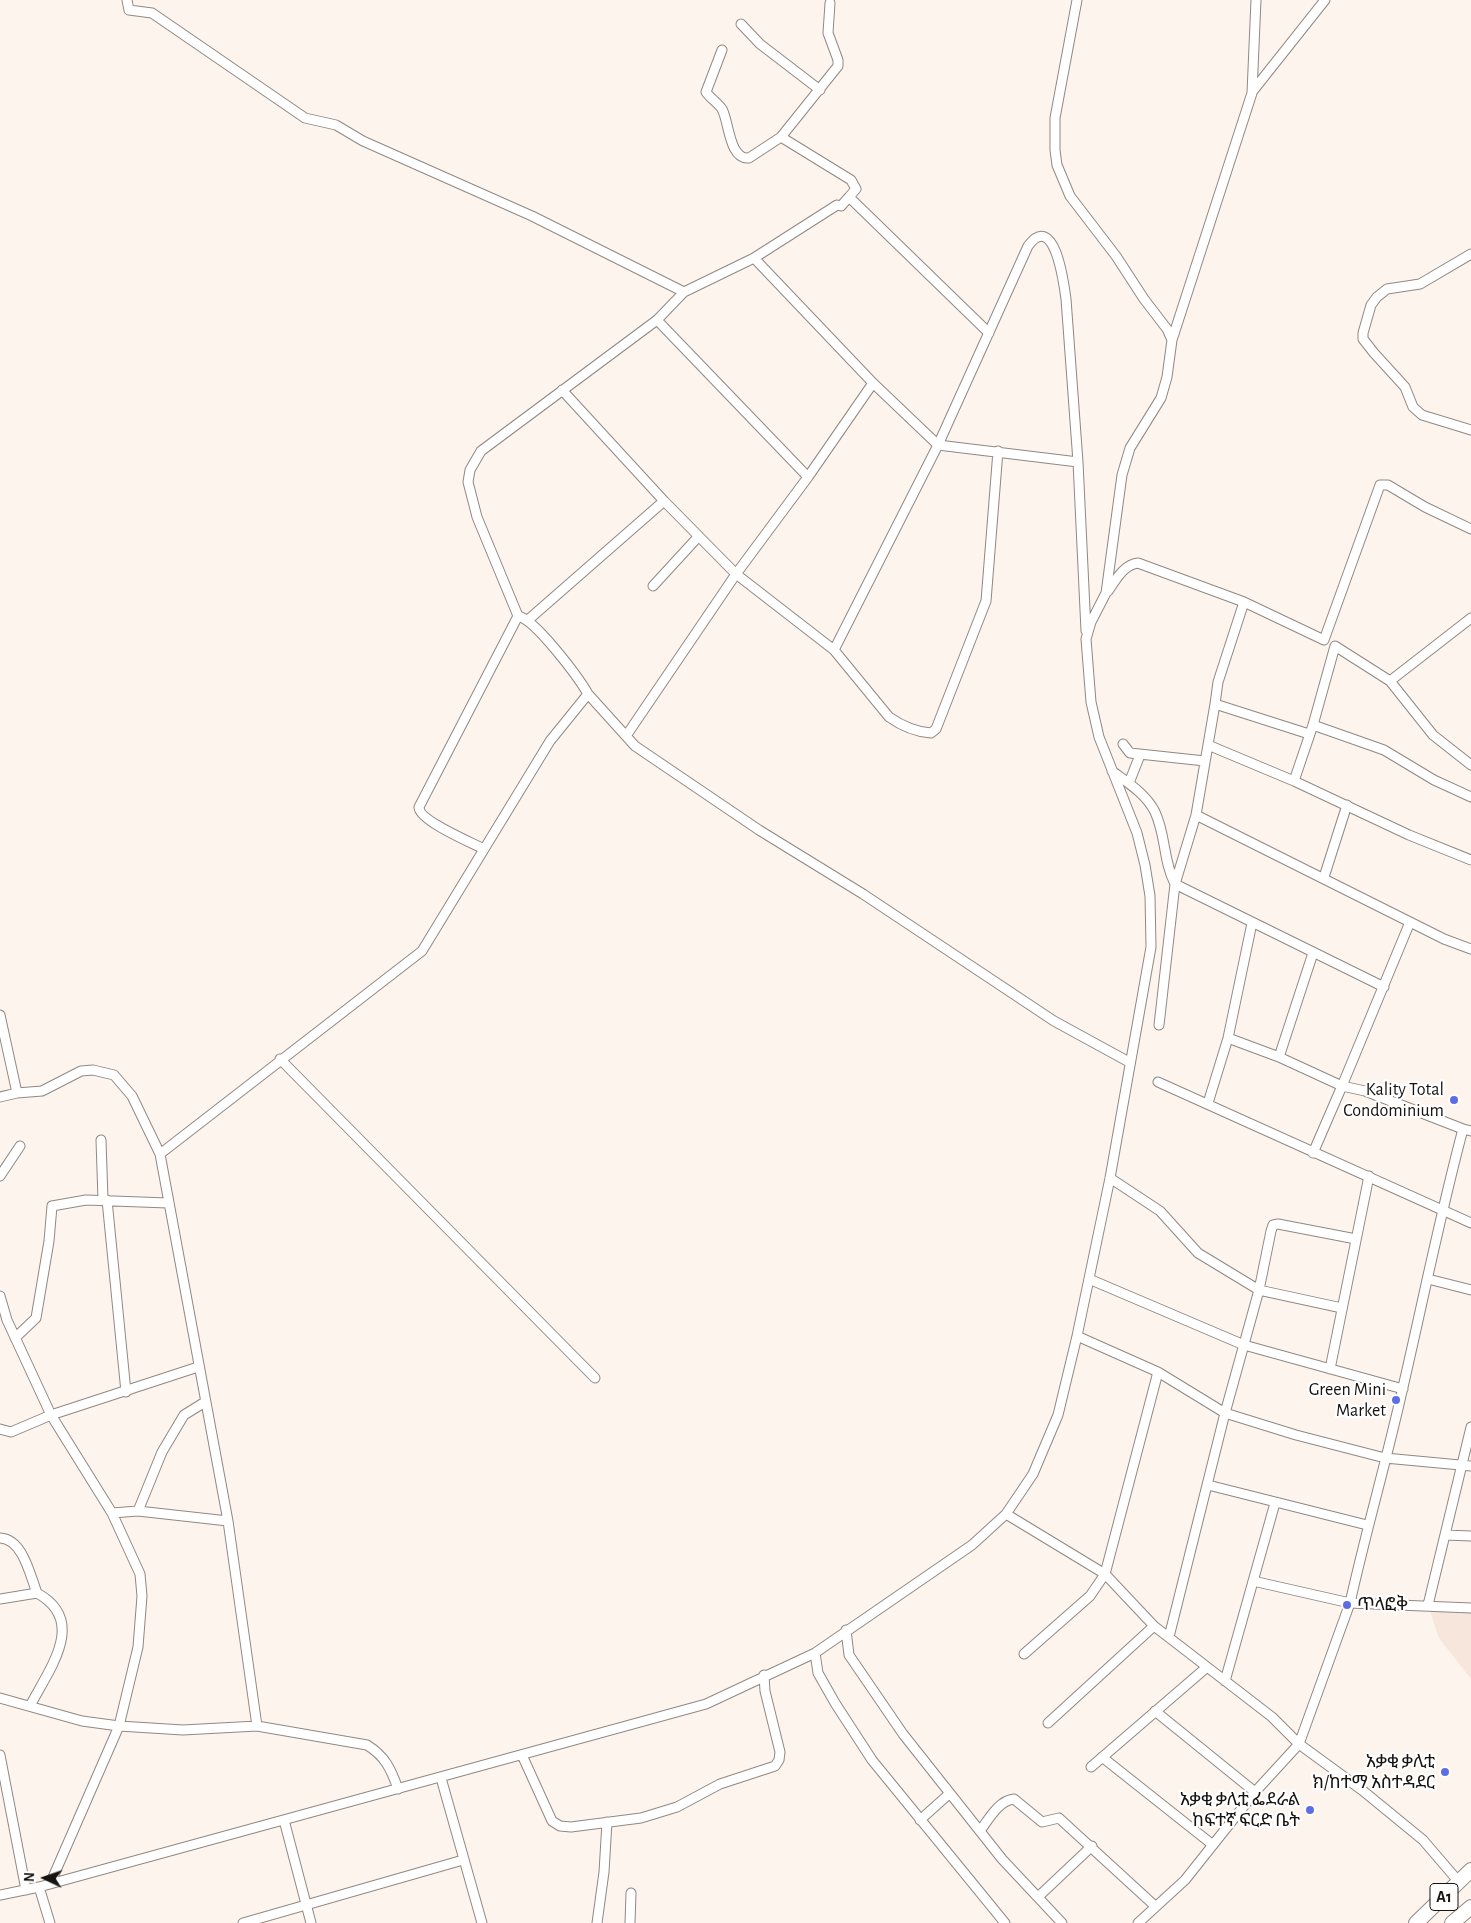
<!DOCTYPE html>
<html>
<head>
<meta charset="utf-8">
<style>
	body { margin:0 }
	#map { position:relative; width:1471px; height:1923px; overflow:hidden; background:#fdf4ee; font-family:"Alegreya Sans",sans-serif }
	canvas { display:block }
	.north { position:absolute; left:20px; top:1853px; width:50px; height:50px; -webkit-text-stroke:4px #fff; paint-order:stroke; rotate:273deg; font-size:14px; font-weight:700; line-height:20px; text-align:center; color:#161311 }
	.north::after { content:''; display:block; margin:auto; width:18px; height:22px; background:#161311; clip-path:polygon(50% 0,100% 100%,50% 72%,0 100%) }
</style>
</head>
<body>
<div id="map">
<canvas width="1471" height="1923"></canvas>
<div class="north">N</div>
</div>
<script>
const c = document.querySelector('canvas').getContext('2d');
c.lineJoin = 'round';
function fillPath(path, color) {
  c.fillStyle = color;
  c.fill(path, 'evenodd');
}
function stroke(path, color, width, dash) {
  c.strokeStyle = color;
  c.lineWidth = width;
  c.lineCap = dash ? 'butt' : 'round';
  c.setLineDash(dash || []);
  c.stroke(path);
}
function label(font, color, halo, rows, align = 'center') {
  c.font = font + ' "Alegreya Sans","Noto Sans Ethiopic",sans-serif';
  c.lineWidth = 4.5;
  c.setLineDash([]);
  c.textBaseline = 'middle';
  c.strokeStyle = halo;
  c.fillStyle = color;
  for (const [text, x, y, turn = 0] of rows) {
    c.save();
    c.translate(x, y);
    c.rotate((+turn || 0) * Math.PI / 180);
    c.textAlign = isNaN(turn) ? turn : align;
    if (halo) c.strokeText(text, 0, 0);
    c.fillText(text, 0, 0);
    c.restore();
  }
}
const built = new Path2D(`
	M1428 1605 1471 1612V1679L1439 1638Z`);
const street = new Path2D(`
	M127 0 129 10 152 13 305 118 336 125 363 141 532 216 684 292
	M741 24 760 44 820 90
	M722 50 706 92C710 98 718 103 722 109 729 121 729 160 749 158L781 137 838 66V60L828 33 830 3
	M1252 92 1325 0
	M781 137 851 180 856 189 849 197
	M1471 254 1420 284 1387 289 1377 297 1371 305 1363 333V339L1374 353 1405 387 1413 407 1422 415 1471 430
	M754 258 873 383 938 445 1078 462
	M657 320 808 477
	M1172 340 1252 93 1256 0
	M562 390 664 501 736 574 834 650 889 717C902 726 916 732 931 733L936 729 986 601 998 451
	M653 586 698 537
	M1108 591C1116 580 1123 565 1138 563L1244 602 1324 640 1380 485H1388L1425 507 1471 529
	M528 620 664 501
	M834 650 938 445 1028 246C1055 210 1064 285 1066 299L1078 462 1086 631
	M1390 681 1471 618
	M588 694C579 678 535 619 518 616L477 517 468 482 470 470 481 451 657 320 684 292 754 258 837 205 841 206 849 197 989 333
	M1215 704 1218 682 1244 602
	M1313 725 1335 646 1390 681 1433 735 1471 765
	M626 736 736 574 808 477 873 383
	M1123 744 1130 753 1205 761
	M1208 745 1294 781
	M1112 771C1128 783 1146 794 1155 812 1166 835 1163 861 1175 884L1384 987
	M1129 783 1140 755
	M1471 797 1434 780 1384 750 1313 725 1294 781 1409 835 1471 860
	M1196 815 1444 939 1471 949
	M484 849C472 843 418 820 419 807L518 616
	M1324 877 1347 805
	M1410 922 1342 1086 1365 1091 1463 1129
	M0 1015 17 1093
	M1159 1025 1175 884 1196 815 1215 704 1309 734
	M1228 1038 1279 1057 1342 1086 1313 1153
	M1279 1057 1313 953
	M280 1059 595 1378
	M1158 1082 1471 1223
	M0 1097 17 1093 42 1091 81 1071 93 1070 114 1075 132 1096 160 1154
	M1208 1103 1228 1038 1252 923
	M1471 1131 1463 1129C1440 1215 1423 1301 1403 1387 1387 1459 1366 1531 1350 1603L1471 1608
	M101 1140 103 1200
	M0 1176 20 1146
	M1110 1178 1160 1211 1198 1253 1259 1290 1225 1413 1169 1637
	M107 1200 126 1392
	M1089 1279 1244 1345 1403 1389
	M1428 1279 1471 1290
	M0 1296 7 1320 51 1415 112 1513 140 1574 142 1596 138 1647 119 1726 50 1884
	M1342 1308 1259 1290 1271 1231 1273 1225 1278 1224 1356 1239
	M1077 1336 1158 1372 1225 1413 1296 1435 1385 1458 1471 1466
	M15 1338 36 1318 49 1241 52 1206 86 1200 168 1203
	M1330 1369 1369 1176
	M0 1429 11 1432 51 1415 198 1367
	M1208 1485 1367 1525
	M138 1511 162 1452 184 1415 205 1402
	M112 1513 138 1511 228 1521
	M1006 1514 1105 1574 1154 1626 1272 1717 1299 1744 1350 1603 1253 1581
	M1445 1535 1471 1536
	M0 1538C23 1539 30 1575 37 1593 88 1621 49 1669 30 1706
	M0 1599 37 1593
	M1428 1605 1471 1427
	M846 1630 849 1655 903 1734 1002 1859 1062 1923
	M815 1653 818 1673 835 1703 872 1760 1005 1923
	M1024 1654 1090 1596 1105 1574 1158 1372
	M1225 1681 1275 1503
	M0 1698 82 1721 119 1726 183 1730 257 1726 367 1745C385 1756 391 1769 398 1789
	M1155 1711 1255 1792
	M1048 1723 1154 1626
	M257 1726 228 1521 160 1154 422 951 550 741 588 694 635 746 759 830 863 894 1054 1021 1129 1062
	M0 1755 26 1890
	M522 1755 552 1821 560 1826 571 1827 641 1818 677 1807 720 1784 775 1766 779 1760 780 1752 765 1691 764 1675
	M1102 1757 1213 1845
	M1091 1767 1207 1667
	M441 1778 482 1923
	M284 1820 311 1923
	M920 1820 949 1794
	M980 1831C988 1820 999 1800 1014 1799L1042 1822 1059 1818 1155 1906
	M39 1887 50 1923
	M0 1895 39 1887 706 1704 815 1653 972 1545 1006 1514 1033 1474 1058 1415 1077 1336 1110 1178 1151 947 1150 896 1145 865 1137 833 1099 737 1091 702 1086 639 1091 622 1106 593 1122 475 1130 448 1161 398 1167 377 1172 340 1167 329 1144 299 1116 256 1070 196 1057 165 1055 150V118L1077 0
	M1038 1897 1092 1846
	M243 1923 463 1860
	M597 1923 604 1872 607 1822
	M630 1923 631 1893
	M1138 1923 1185 1880 1255 1792 1299 1744 1362 1790 1423 1840 1459 1882`);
const primary = new Path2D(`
	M1416 1923 1471 1870
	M1452 1923 1471 1907`);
const markers = [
	[1454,1100,5,"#5c6ee5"],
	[1396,1400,5,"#5c6ee5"],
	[1347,1605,5,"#5c6ee5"],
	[1445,1772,5,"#5c6ee5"],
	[1310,1810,5,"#5c6ee5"]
];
const shields = [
	[1444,1897,28]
];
const shieldNames = [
	["A1",1444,1897]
];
const poiNames = [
	["Kality Total",1444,1090],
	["Condominium",1444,1111],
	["Green Mini",1386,1390],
	["Market",1386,1411],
	["ጥላፎቅ",1357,1605,"left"],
	["አቃቂ ቃሊቲ",1435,1762],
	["ክ/ከተማ አስተዳደር",1435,1783],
	["አቃቂ ቃሊቲ ፌደራል",1300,1800],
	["ከፍተኛ ፍርድ ቤት",1300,1821]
];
fillPath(built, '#f6e6dc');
stroke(street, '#918883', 11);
stroke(primary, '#918883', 16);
stroke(street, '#fff', 9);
stroke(primary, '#fff', 14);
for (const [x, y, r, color] of markers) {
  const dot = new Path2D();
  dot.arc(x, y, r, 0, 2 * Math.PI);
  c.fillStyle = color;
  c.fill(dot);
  stroke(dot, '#fff', 2);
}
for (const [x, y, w] of shields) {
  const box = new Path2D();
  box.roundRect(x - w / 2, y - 13.5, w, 27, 4);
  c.fillStyle = '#fff';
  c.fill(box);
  stroke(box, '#161311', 1);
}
label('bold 16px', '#161311', null, shieldNames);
label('18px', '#161311', '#fff', poiNames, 'right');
</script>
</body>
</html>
